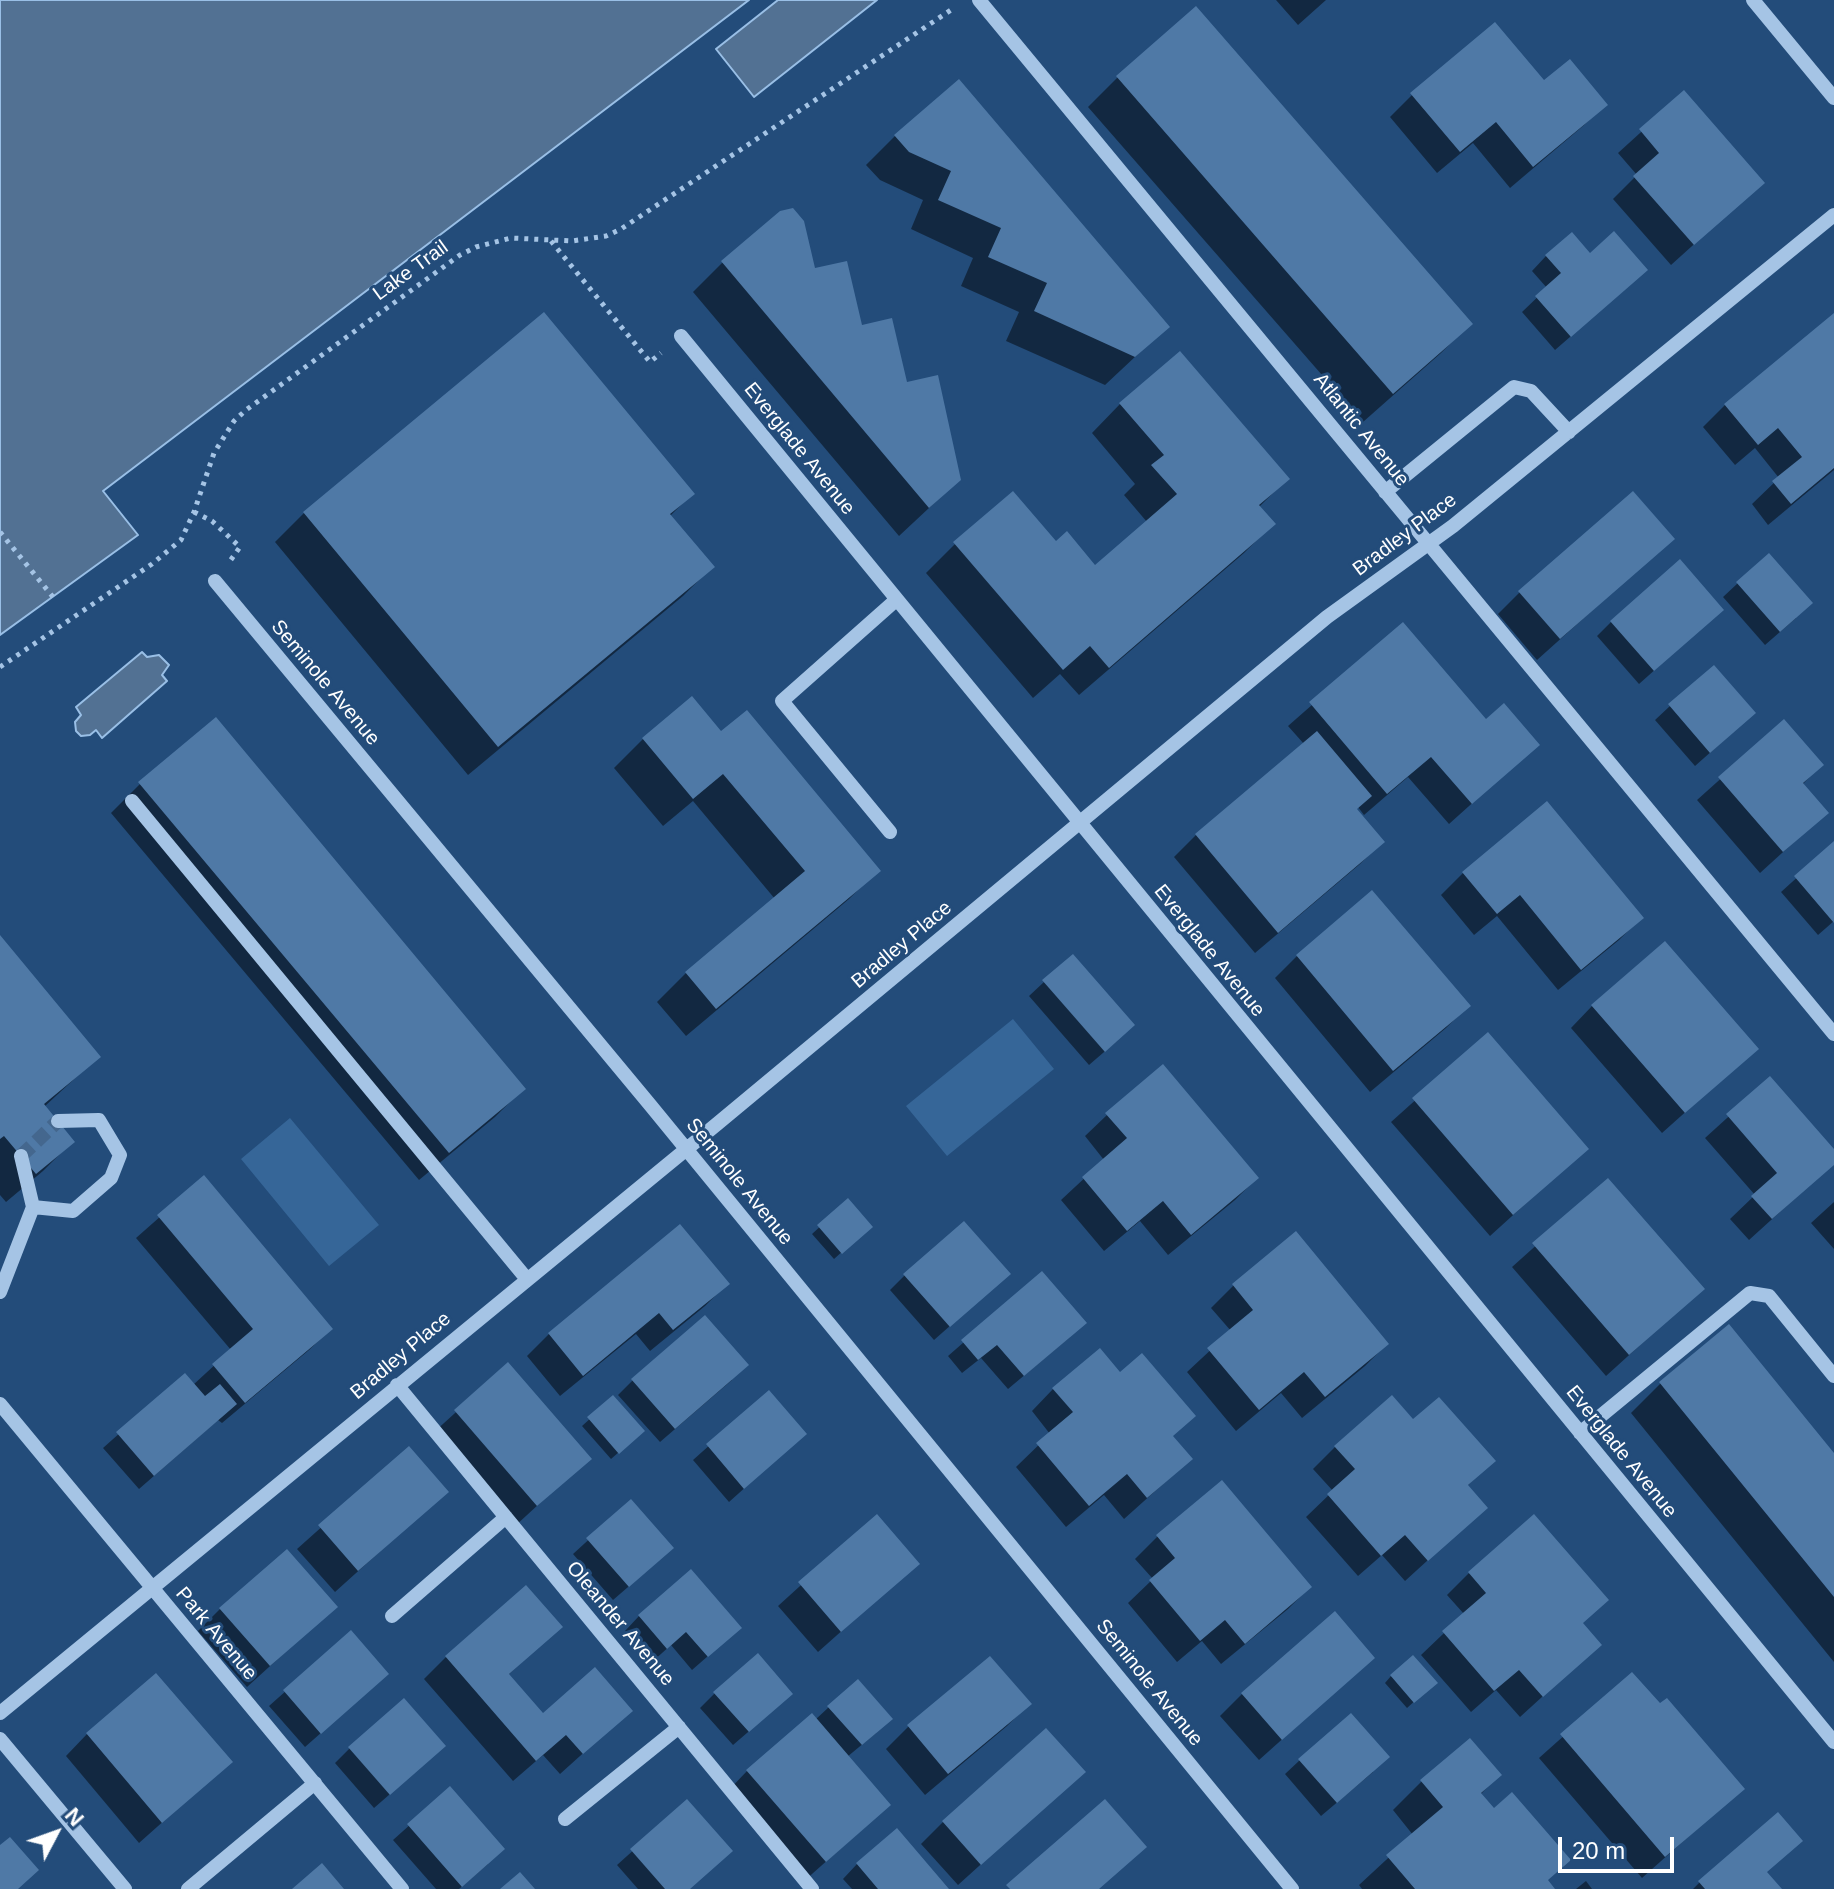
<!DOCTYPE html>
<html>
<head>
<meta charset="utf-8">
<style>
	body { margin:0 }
	#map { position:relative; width:1834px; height:1889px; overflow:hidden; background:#234c7a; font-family:Helvetica,sans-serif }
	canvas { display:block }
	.north { position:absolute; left:16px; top:1793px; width:80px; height:80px; -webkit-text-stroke:6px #234c7a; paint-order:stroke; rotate:49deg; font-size:22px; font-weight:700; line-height:32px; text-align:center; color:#fff }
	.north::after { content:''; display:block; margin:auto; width:28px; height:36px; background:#fff; clip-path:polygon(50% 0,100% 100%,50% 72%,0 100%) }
	.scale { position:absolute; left:1558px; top:1837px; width:116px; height:36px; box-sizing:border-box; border:4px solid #fff; border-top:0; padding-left:10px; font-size:24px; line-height:28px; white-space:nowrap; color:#fff; -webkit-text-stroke:6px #234c7a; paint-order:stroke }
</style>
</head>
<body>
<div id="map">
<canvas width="1834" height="1889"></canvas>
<div class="north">N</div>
<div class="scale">20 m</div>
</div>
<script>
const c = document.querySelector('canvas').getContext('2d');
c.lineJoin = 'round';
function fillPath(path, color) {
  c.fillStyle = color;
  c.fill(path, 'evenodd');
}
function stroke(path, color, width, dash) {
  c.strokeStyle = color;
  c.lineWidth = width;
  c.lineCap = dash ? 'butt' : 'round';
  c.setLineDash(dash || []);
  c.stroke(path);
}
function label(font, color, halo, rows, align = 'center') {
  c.font = font + ' Helvetica,sans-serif';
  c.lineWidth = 6;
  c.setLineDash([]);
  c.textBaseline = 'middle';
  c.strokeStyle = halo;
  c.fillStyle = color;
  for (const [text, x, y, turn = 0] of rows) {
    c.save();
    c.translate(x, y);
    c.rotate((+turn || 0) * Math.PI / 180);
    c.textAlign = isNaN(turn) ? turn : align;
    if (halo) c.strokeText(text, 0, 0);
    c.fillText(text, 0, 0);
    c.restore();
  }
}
const green = new Path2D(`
	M1013 1019 1054 1069 947 1156 906 1106Z
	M290 1118 379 1225 329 1266 241 1159Z`);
const water = new Path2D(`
	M0 0H749L103 491 138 535 0 635Z
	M778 0H877L754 97 716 49Z
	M142 652 147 657 159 655 169 665 162 675 167 681 102 738 96 730 90 735 81 736 76 731 75 722 81 715 76 707Z`);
const shadow = new Path2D(`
	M1276 0H1326L1298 25Z
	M1196 9 1470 324 1441 353 1363 422 1088 107 1117 78Z
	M958 82 1168 326 1105 385 1006 341 1019 312 961 286 973 258 911 229 923 200 880 180 866 165 895 136Z
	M1544 83 1605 105 1583 126 1510 188 1473 143 1437 173 1390 117 1412 95Z
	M1684 93 1762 183 1671 265 1613 199 1637 175 1618 153Z
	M1590 255 1631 284 1555 350 1522 312 1547 288 1532 271 1546 256Z
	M722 263 814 270 906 385 959 480 899 536 693 292Z
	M544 315 692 494 670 516 712 567 683 596 468 775 275 542 304 513Z
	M1834 316V470L1768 525 1752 504 1779 478 1755 448 1735 465 1703 427 1725 405Z
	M1120 404 1287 479 1259 507 1273 524 1244 553 1079 695 1060 674 1033 698 926 573 955 544H1056L1094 568 1147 522 1124 495 1135 484 1092 433Z
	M1672 539 1537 660 1498 614 1520 592Z
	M1738 583 1796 618 1765 645 1723 597Z
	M1722 610 1639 684 1597 636 1611 622Z
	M1403 625 1486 722 1537 745 1449 824 1408 777 1364 815 1358 807 1355 810 1382 842 1360 864 1255 953 1174 857 1196 835 1304 744 1288 726Z
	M1670 706 1739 727 1695 766 1655 720Z
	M1784 722 1821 765 1802 785 1826 813 1760 873 1697 800Z
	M721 734 878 870 849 899 686 1036 657 1002 686 973 775 899 693 801 663 826 614 768 643 739Z
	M140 784 524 1088 495 1117 419 1180 111 813Z
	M1834 844V921L1818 935 1781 892Z
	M1463 873 1641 918 1619 940 1558 990 1497 916 1474 935 1441 895Z
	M0 938 98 1057 44 1107 72 1142 43 1171 6 1202 0 1195Z
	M1297 956 1468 1006 1446 1028 1370 1092 1275 978Z
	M1044 982 1118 1040 1089 1065 1029 996Z
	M1592 1006 1756 1049 1662 1133 1571 1028Z
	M1488 1035 1586 1149 1490 1236 1391 1122Z
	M1770 1079 1834 1152V1163L1749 1240 1730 1219 1755 1195 1705 1138Z
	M1107 1115 1257 1178 1235 1200 1168 1255 1140 1221 1104 1251 1061 1200 1104 1160 1085 1136Z
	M204 1178 331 1329 309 1350 222 1423 218 1420 139 1489 103 1448 185 1375 193 1385 231 1350 136 1238Z
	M1608 1181 1702 1289 1606 1376 1512 1267Z
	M848 1201 863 1233 834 1259 812 1234Z
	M1834 1202V1249L1811 1223Z
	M1295 1234 1387 1344 1365 1366 1302 1418 1281 1393 1236 1431 1187 1372 1231 1331 1211 1308 1233 1286Z
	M1042 1274 1070 1337 1008 1389 981 1358 962 1373 948 1356Z
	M905 1275 993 1288 934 1340 890 1290Z
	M727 1284 705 1306 650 1351 636 1334 560 1396 527 1356 549 1334Z
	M1729 1327 1834 1456V1662L1631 1413 1660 1384Z
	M508 1365 589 1458 514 1527 433 1433Z
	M633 1380H732L660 1442 618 1395Z
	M1053 1389 1172 1437 1191 1459 1124 1519 1104 1495 1066 1527 1016 1467 1050 1434 1032 1411Z
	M768 1393 805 1434 729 1502 693 1460Z
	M613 1398 635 1438 611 1459 582 1426Z
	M1413 1422 1493 1461 1467 1486 1485 1508 1405 1581 1382 1555 1358 1576 1306 1517 1333 1491 1313 1469 1335 1447Z
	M409 1449 446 1492 335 1592 297 1549Z
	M1222 1483 1310 1587 1288 1609 1221 1664 1202 1641 1177 1662 1128 1603 1153 1579 1135 1559 1157 1537Z
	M631 1501 657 1562 613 1600 573 1554Z
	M876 1517 917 1564 818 1652 778 1606Z
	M1469 1573 1581 1624 1599 1645 1520 1717 1496 1690 1471 1712 1421 1655 1464 1614 1447 1595Z
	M335 1607 247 1687 198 1631 220 1609Z
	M639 1616 724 1642 692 1670 671 1645 652 1662 625 1631Z
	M560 1627 508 1675 543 1715 630 1711 560 1774 543 1755 513 1781 424 1679 446 1657Z
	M351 1633 372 1688 305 1747 269 1706Z
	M990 1658 1029 1704 1007 1726 925 1795 886 1749 908 1727Z
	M1373 1658 1259 1760 1220 1716 1242 1694Z
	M1632 1675 1742 1789 1642 1878 1539 1758Z
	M1391 1676 1428 1689 1407 1708 1385 1683Z
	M715 1693 776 1708 733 1745 700 1708Z
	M829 1707 876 1733 847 1757 866 1826 803 1882 726 1793 747 1771 815 1720Z
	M87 1734 230 1762 139 1843 66 1756Z
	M350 1748 429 1760 374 1808 335 1763Z
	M1300 1760 1373 1772 1321 1816 1285 1774Z
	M1083 1772 958 1885 921 1844 943 1822Z
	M1499 1775 1480 1795 1552 1889H1362L1359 1885 1413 1835 1393 1810 1422 1781Z
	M450 1789 488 1864 459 1889H436L393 1840Z
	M687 1802 689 1889H638L617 1865Z
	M857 1864 947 1889H852L843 1879Z
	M1765 1873 1779 1889H1693L1700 1882Z
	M1586 1881 1592 1889H1576Z`);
const building = new Path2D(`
	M1196 6 1473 324 1393 394 1116 76Z
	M1495 22 1544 80 1570 59 1608 105 1533 167 1496 122 1460 152 1410 93Z
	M959 79 1170 327 1135 357 1034 311 1047 283 988 257 1001 228 938 200 951 171 909 152 894 135Z
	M1684 90 1765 183 1694 245 1633 176 1659 153 1639 129Z
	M793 208 804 221 815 268 847 261 862 325 892 318 907 382 938 375 961 480 929 508 721 261 780 211Z
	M1614 231 1648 270 1571 337 1535 296 1561 273 1545 255 1572 232 1590 253Z
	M544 312 695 494 670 514 715 567 498 747 303 512Z
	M1834 313V468L1791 504 1772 481 1802 457 1778 428 1758 445 1724 404Z
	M1180 351 1290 479 1259 505 1276 524 1109 668 1090 646 1063 670 953 542 1013 491 1056 541 1067 531 1095 565 1177 494 1151 465 1164 455 1119 403Z
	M1633 491 1675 539 1560 639 1518 591Z
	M1769 553 1813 603 1780 632 1736 582Z
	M1680 559 1724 610 1654 671 1610 621Z
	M1403 622 1486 719 1504 703 1540 745 1472 804 1431 757 1387 794 1309 702Z
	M1714 665 1756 713 1710 753 1668 704Z
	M692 696 721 731 747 710 881 871 716 1009 685 972 805 871 723 774 693 799 642 738Z
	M216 717 526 1089 449 1153 138 782Z
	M1784 719 1824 765 1803 783 1829 813 1783 852 1718 777Z
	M1317 731 1372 796 1357 809 1385 842 1278 933 1195 834Z
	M1547 801 1644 918 1581 970 1520 895 1497 914 1462 872Z
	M1834 841V923L1794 876Z
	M1372 890 1471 1006 1393 1071 1296 955Z
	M0 935 101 1057 44 1104 75 1142 36 1174 4 1136 0 1139Z
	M1665 941 1759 1049 1685 1113 1591 1005Z
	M1073 954 1135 1025 1105 1052 1042 980Z
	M1488 1032 1589 1149 1513 1215 1412 1098Z
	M1163 1064 1259 1178 1191 1235 1163 1201 1127 1231 1082 1177 1127 1138 1105 1113Z
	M1770 1076 1834 1149V1165L1772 1219 1751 1196 1777 1173 1726 1114Z
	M204 1175 333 1329 245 1403 212 1364 253 1329 157 1215Z
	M1608 1178 1705 1289 1629 1355 1532 1243Z
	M848 1198 873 1227 842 1254 817 1225Z
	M964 1221 1011 1274 950 1327 903 1274Z
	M680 1224 730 1284 673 1330 659 1313 583 1376 548 1333Z
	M1296 1231 1389 1344 1325 1397 1304 1372 1259 1410 1207 1348 1253 1310 1232 1284Z
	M1042 1271 1087 1323 1024 1376 997 1345 978 1360 961 1340Z
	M705 1315 749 1365 675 1429 631 1379Z
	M1729 1324 1834 1453V1597L1659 1382Z
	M1100 1348 1120 1372 1142 1353 1196 1416 1173 1436 1193 1459 1147 1498 1127 1474 1089 1506 1036 1443 1073 1412 1052 1388Z
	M508 1362 592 1459 537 1506 454 1410Z
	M185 1373 205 1396 220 1384 237 1404 154 1476 116 1432Z
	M769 1390 807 1434 744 1489 706 1444Z
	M613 1395 645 1431 619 1454 587 1417Z
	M1392 1395 1413 1419 1439 1397 1496 1461 1468 1485 1488 1508 1428 1561 1405 1535 1381 1556 1327 1494 1355 1469 1334 1446Z
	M409 1446 449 1492 358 1571 318 1525Z
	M1222 1480 1312 1587 1245 1644 1225 1620 1200 1641 1149 1580 1175 1558 1156 1535Z
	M631 1499 674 1548 629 1587 586 1538Z
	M877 1514 920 1564 841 1632 798 1582Z
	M1534 1514 1609 1600 1583 1623 1602 1645 1543 1697 1519 1670 1494 1691 1442 1631 1486 1593 1468 1572Z
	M287 1549 338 1607 270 1666 219 1608Z
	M691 1569 742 1628 708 1657 686 1632 667 1649 638 1615Z
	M526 1585 563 1627 509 1674 543 1713 595 1667 633 1711 583 1754 566 1735 536 1761 445 1656Z
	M1335 1611 1375 1658 1282 1740 1241 1693Z
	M351 1630 389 1674 321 1734 283 1690Z
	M758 1653 793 1694 749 1732 713 1692Z
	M1413 1655 1438 1683 1414 1703 1390 1675Z
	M990 1656 1032 1704 948 1774 907 1725Z
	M1632 1672 1660 1703 1667 1698 1745 1789 1665 1857 1560 1734Z
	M156 1673 233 1762 162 1823 86 1733Z
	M858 1679 893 1719 862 1745 827 1706Z
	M404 1698 446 1746 390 1795 348 1747Z
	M812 1713 891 1805 826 1862 746 1770Z
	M1351 1713 1390 1757 1337 1803 1298 1759Z
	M1046 1728 1086 1772 981 1865 942 1821Z
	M1470 1738 1502 1775 1481 1793 1494 1808 1512 1792 1571 1860 1548 1880 1555 1889H1415L1386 1855 1443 1807 1420 1780Z
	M450 1786 505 1849 462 1887 407 1824Z
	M687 1799 733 1851 690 1889H665L630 1849Z
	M1105 1799 1147 1847 1099 1889H1010L1006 1885Z
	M1778 1812 1803 1841 1767 1872 1782 1889H1705L1698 1881Z
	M897 1828 949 1889H878L856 1863Z
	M10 1837 39 1870 18 1889H0V1845Z
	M322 1863 344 1889H292Z
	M520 1872 535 1889H500Z`);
const minorTunnel = new Path2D(`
	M21 1156 58 1121`);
const path = new Path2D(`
	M551 241 650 362 661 353
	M194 512 212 521 240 547 230 561
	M0 532 53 597
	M0 667 152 564 181 540 194 512 214 453 234 421 246 410 460 255 476 247 511 238 572 241 606 236 621 229 954 8`);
const minor = new Path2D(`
	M979 0 1834 1034
	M1753 0 1834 98
	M681 336 1834 1742
	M1385 492 1514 387 1531 391 1569 432
	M215 581 651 1106 1292 1889
	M132 801 526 1278
	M890 832 782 701 896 600
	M21 1156 33 1207
	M0 1292 33 1207 73 1211 111 1178 120 1155 99 1120 58 1121
	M397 1385 812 1889
	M0 1404 402 1889
	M1580 1433 1750 1293 1769 1296 1834 1376
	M392 1616 506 1517
	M0 1713 717 1124 1327 617 1453 526 1834 215
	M0 1739 125 1889
	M565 1819 679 1727
	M188 1889 315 1783`);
const streetNames = [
	["Lake Trail",411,271,-36],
	["Atlantic Avenue",1361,430,51],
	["Everglade Avenue",799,449,51],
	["Bradley Place",1405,535,-37],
	["Seminole Avenue",325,683,50],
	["Bradley Place",902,945,-40],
	["Everglade Avenue",1209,951,51],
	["Seminole Avenue",739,1182,51],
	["Bradley Place",401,1356,-40],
	["Everglade Avenue",1621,1452,51],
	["Oleander Avenue",620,1624,50],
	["Park Avenue",216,1634,50],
	["Seminole Avenue",1149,1683,51]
];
fillPath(green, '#366698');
fillPath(water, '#527193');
stroke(water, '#99bfe6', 2);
fillPath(shadow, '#0007');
fillPath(building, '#4f79a6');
stroke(minorTunnel, '#44678e', 14, [14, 7]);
stroke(path, '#a5c4e5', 5, [4, 6]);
stroke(minor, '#a5c4e5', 14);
label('20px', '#fff', '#234c7a', streetNames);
</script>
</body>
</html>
